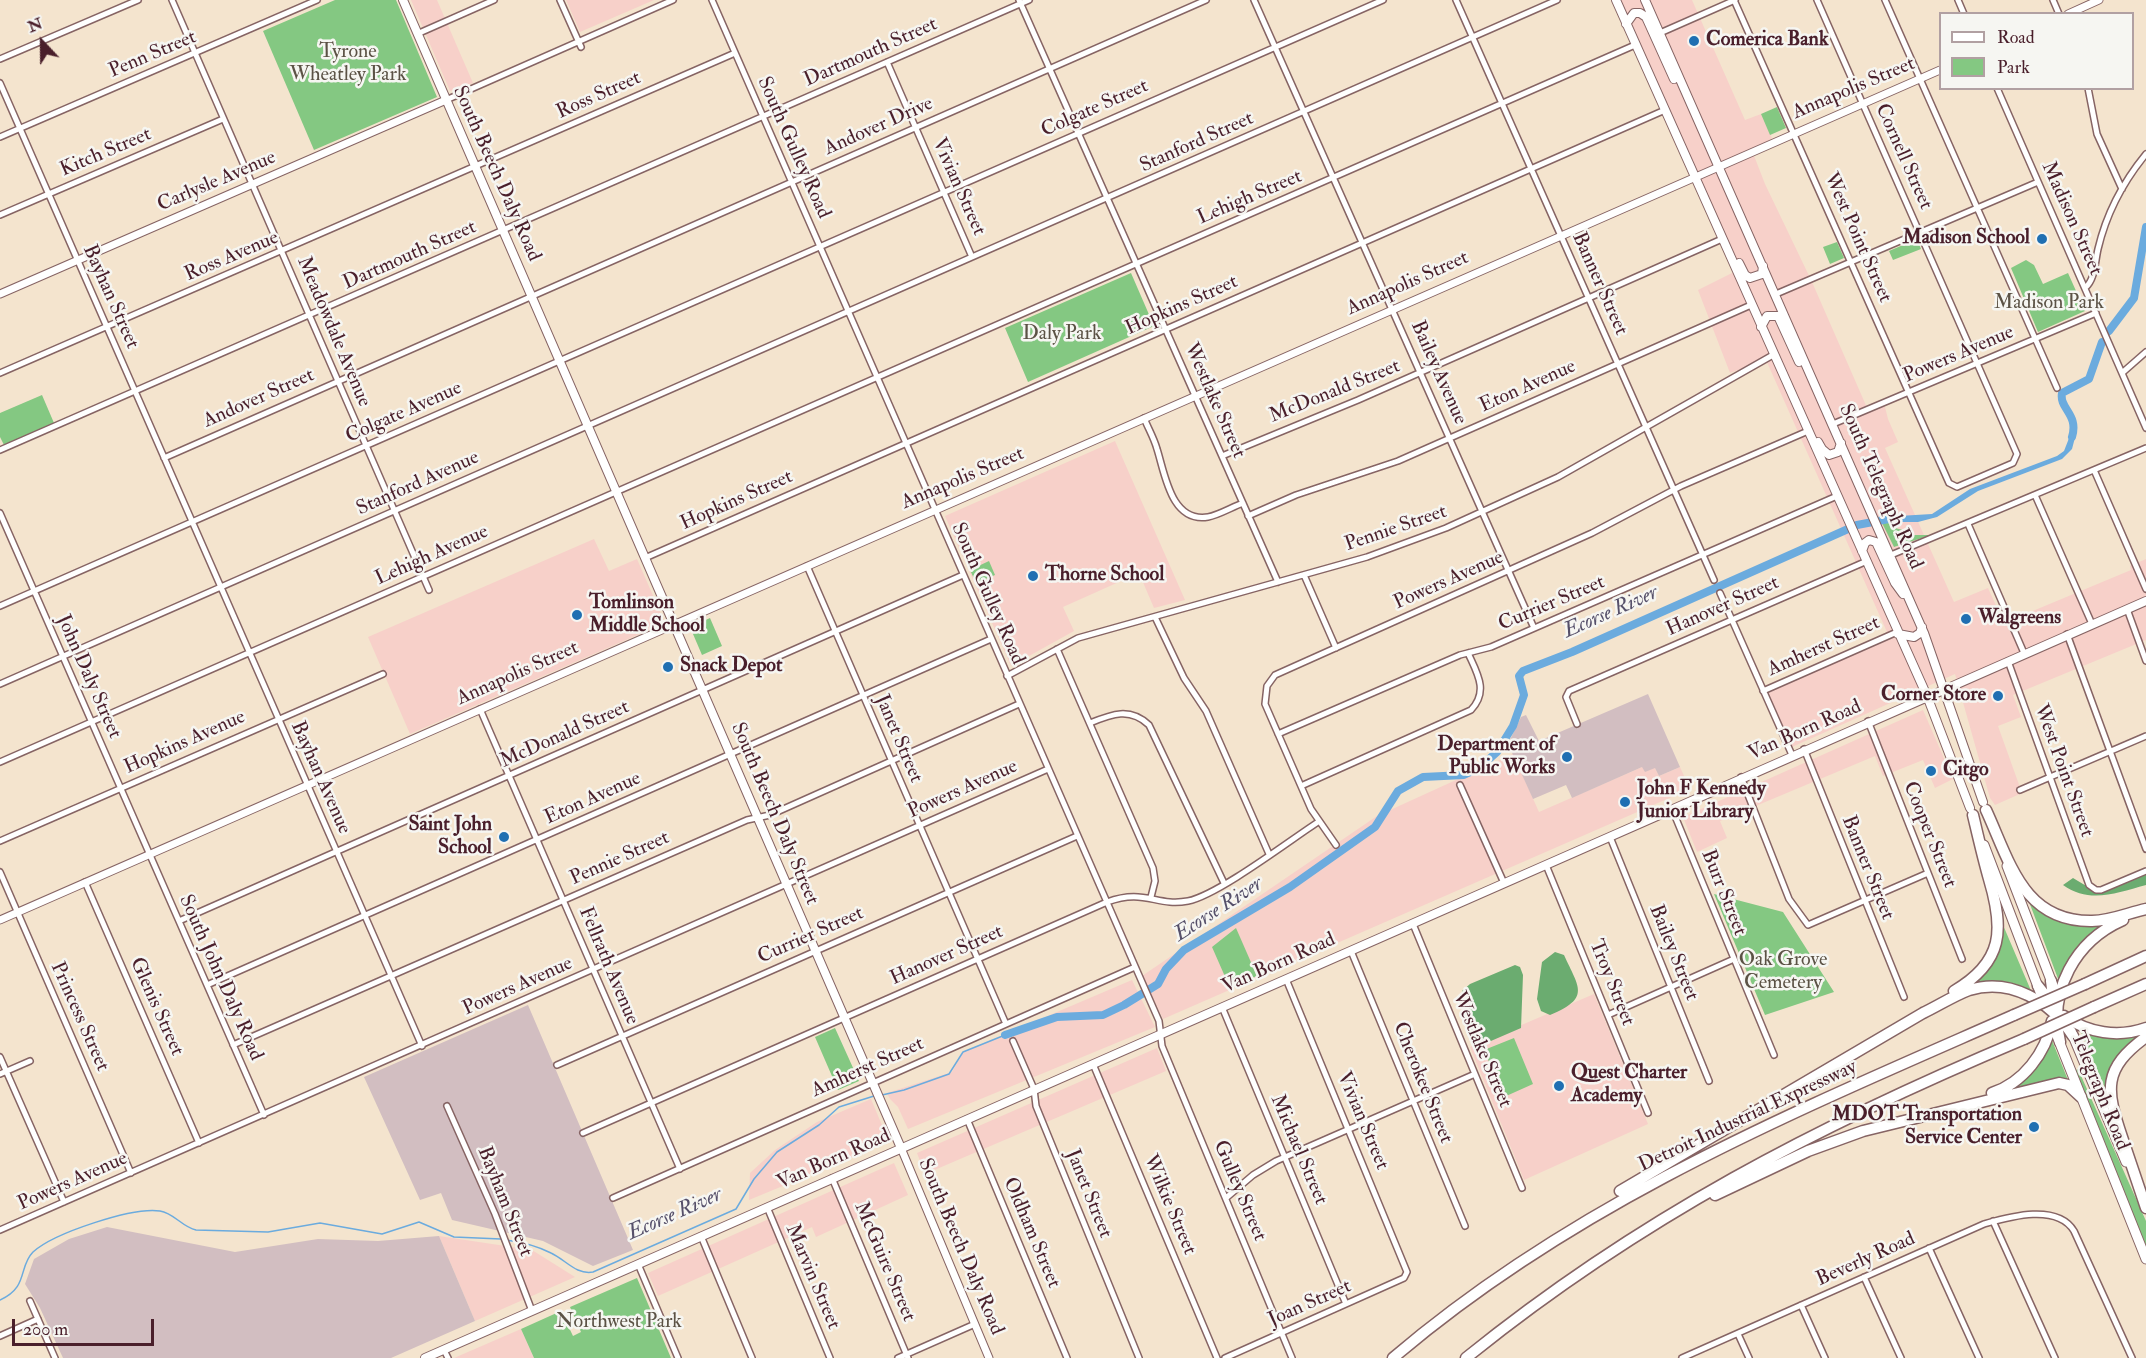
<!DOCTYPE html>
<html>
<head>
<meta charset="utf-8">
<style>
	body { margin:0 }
	#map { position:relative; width:2146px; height:1358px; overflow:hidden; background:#f4e4ce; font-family:"IM FELL Double Pica",serif }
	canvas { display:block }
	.legend { position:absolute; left:1939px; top:12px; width:195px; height:78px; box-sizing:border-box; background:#f6f6f2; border:2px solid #b1a0a2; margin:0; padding:8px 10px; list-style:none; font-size:18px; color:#4a1f2b }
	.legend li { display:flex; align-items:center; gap:12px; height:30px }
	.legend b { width:30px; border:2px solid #b1a0a2 }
	.north { position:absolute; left:12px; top:12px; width:60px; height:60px; -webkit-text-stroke:4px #f6f6f2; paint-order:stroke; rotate:338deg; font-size:16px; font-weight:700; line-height:24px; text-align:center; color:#4a1f2b }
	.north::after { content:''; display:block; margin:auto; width:21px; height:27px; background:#4a1f2b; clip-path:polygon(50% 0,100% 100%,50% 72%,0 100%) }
	.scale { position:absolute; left:12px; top:1319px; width:142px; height:27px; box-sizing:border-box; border:3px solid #4a1f2b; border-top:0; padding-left:8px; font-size:18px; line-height:21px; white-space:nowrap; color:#4a1f2b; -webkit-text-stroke:4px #f6f6f2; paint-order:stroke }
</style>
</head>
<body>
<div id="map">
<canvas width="2146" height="1358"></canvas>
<ul class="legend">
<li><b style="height:8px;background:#fff"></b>Road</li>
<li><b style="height:16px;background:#84c882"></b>Park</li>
</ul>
<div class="north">N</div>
<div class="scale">200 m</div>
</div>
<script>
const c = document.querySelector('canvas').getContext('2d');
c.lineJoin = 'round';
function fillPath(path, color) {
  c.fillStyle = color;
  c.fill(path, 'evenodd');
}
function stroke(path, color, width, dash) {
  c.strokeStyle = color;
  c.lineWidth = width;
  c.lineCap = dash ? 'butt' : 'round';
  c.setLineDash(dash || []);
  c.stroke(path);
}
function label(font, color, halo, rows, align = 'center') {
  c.font = font + ' "IM FELL Double Pica",serif';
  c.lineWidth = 5;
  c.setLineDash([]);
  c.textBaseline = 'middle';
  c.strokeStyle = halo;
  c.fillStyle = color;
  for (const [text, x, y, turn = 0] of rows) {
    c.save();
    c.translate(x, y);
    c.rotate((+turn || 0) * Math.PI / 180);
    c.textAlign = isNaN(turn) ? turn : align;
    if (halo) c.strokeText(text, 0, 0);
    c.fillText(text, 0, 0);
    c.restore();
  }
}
const built = new Path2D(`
	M411 0H437L473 83 450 91Z
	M566 0H654L580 32Z
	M1615 0H1692L1745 120 1761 114 1772 138 1753 153 1765 184 1812 282 1868 410 1884 403 1888 419 1898 442 1885 448 1954 602 1988 588 2004 623 2131 570 2130 566 2146 559V640L2013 695 2021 717 1998 726 2022 793 1995 805 1990 798 1955 674 1792 747 1768 693 1887 632 1766 360 1730 373 1698 290 1736 271Z
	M1115 441 1185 600 1154 608 1139 573 1063 607 1074 631 1011 666 945 516Z
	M594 539 609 571 637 559 665 623 410 734 368 637Z
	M1923 710 1953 779 1935 788 1923 760 1883 776 1875 756 1720 821 1727 838 1697 852 1683 817Z
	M1513 754 1539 812 1642 767 1655 768 1659 776 1680 767 1690 789 1163 1019 1142 976 1377 816Z
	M1132 980 1155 1027 908 1129 898 1107 890 1099 887 1093 952 1072 963 1052Z
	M1594 994 1648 1124 1524 1180 1470 1047Z
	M1157 1048 1166 1071 925 1174 917 1153Z
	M871 1099 889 1142 749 1200 750 1173 775 1150 817 1122Z
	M894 1163 908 1195 816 1237 812 1227 658 1296 648 1273Z
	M439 1236 532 1250 575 1277 475 1321Z
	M521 1329 534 1358H454Z`);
const industrial = new Path2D(`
	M1648 694 1680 767 1659 776 1655 768 1645 772 1642 767 1572 798 1566 785 1533 799 1508 744 1521 717 1526 715 1539 741Z
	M528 1005 633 1250 593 1266 543 1241 452 1220 441 1193 420 1200 364 1077Z
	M107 1227 235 1252 318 1239 378 1241 439 1236 475 1321 391 1358H63L40 1308 25 1284 34 1259 69 1239Z`);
const green = new Path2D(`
	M335 0H396L437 97 314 150 263 31Z
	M1777 107 1786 128 1770 135 1761 114Z
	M1917 239 1921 249 1893 260 1889 251Z
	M1837 242 1844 258 1830 264 1823 247Z
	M2026 260 2034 265 2043 284 2068 273 2085 311 2038 332 2011 268Z
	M1131 273 1154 326 1028 382 1005 328Z
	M42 395 54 423 4 445 0 437V413Z
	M1891 522 1895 528 1907 531 1912 535H1931L1894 547 1882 523Z
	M989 561 995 575 976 583 970 570Z
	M710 618 722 646 702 655 690 627Z
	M1714 894 1783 912 1834 992 1765 1015Z
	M2028 899 2035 905 2101 923 2103 926 2060 984Z
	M2002 925H2003L2032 993 1974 986 1973 983Z
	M1236 928 1257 976 1230 988 1212 947Z
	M835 1028 859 1081 838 1090 815 1037Z
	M2079 1028 2140 1035 2107 1088H2105Z
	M1514 1038 1533 1084 1504 1097 1484 1050Z
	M2051 1038 2068 1080 2017 1089 2015 1086Z
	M2078 1069 2146 1221V1246L2076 1070Z
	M637 1278 671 1358H534L521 1329 561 1311 573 1336 581 1332 570 1307Z`);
const forest = new Path2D(`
	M2146 873V885C2116 893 2090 904 2063 885L2073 878 2098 893Z
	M1555 952 1564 955C1579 988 1591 998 1550 1015L1541 1011 1537 999 1542 962Z
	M1515 965 1520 967 1523 975 1521 1028 1477 1047 1462 1016V991L1470 984Z`);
const water = new Path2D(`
	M2073 428 2077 430 2072 449 2062 459 1978 491 1937 517 1918 522H1885L1882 517 1932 514 1970 489 2057 456 2064 451Z`);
const stream = new Path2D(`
	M882 1095 904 1090 949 1074 963 1052 1005 1035
	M506 1240C522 1242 537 1246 551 1253 566 1260 576 1275 593 1272L736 1209 754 1179 777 1152 819 1125 839 1107 874 1096
	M0 1300C29 1287 18 1267 33 1252 54 1233 132 1207 160 1211 174 1213 182 1227 196 1230L268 1232 320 1223 382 1234 419 1222 454 1237 501 1239`);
const river = new Path2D(`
	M2109 331 2134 298 2146 227
	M2072 437C2079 414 2059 409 2062 393L2089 379 2102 342
	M1005 1035 1057 1017 1103 1015 1124 1005 1158 984 1166 969 1184 950 1290 887 1375 827 1398 791 1423 777 1464 775 1479 768 1497 752 1513 726 1524 695 1519 676 1523 671 1572 652 1857 525 1894 518`);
const minor = new Path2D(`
	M172 0 429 590
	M560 0 581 47
	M712 0 1159 1021 1162 1046 1292 1358
	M1019 0 1278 582
	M1254 0 1534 628
	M1456 0 1714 580
	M1734 0 1949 483 1957 487 2013 463 2017 454 1817 0
	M1885 0 2057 388
	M1958 0 1964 14
	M2053 0 2059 14
	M1660 33 1735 0
	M417 34 494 0
	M0 59 138 0
	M887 62 972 257
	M0 83 422 1046
	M1997 88 2146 428
	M2088 88 2097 134 2122 189
	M446 100 673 0
	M0 137 317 0
	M0 215 223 119
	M2085 288C2095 280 2095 262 2098 249 2106 215 2123 182 2146 154
	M1776 294 2038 182
	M0 373 735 53
	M2122 373 2146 352
	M1144 418C1148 428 1154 438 1157 449 1165 474 1171 523 1208 517 1219 515 1232 507 1243 503
	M1833 424 2096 313
	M0 450 1029 0
	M1222 456 1358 400 1722 239
	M164 458 1206 0
	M2094 470 2146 589
	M2035 495 2092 624
	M0 513 264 1115
	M1248 516 1296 495 1398 461 1751 305
	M1968 524 2024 653
	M1891 555 2146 448
	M645 558 1665 110
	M807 566 1006 1024
	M1304 575 1336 648
	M1720 593 1792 755
	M0 606 1383 0
	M2127 609 2146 661
	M1155 617 1184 678 1206 711 1269 854
	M2067 634 2146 849
	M1057 649 1153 868 1155 881 1151 897
	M2008 661 2089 885 2096 890H2101L2146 871
	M1007 676 1078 638 1367 557 1446 528 1558 477 1773 355
	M0 684 1557 0
	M1763 691 1897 632
	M480 709 680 1169
	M1868 721 1962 959
	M1090 723C1112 714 1130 707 1149 725L1224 883
	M1577 724 1566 697 1569 691 1867 561
	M1278 734 1460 655 1491 647 1837 496
	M1804 749 1904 997
	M0 762 1635 45
	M1741 777 1789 899 1808 925 1928 873
	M1460 785 1504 883
	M1301 786 1471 710C1489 691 1477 673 1468 653
	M2020 790 2146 736
	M1672 809 1774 1055
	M1610 837 1709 1081
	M0 841 383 674
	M1336 845 1311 809 1265 704 1267 686 1275 675 1592 533 1681 486 1808 431
	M1546 865 1648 1113
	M0 872 131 1173
	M85 882 199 1143
	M179 921 963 575
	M1413 924 1522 1188
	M1351 951 1465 1226
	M207 985 991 639
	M1222 1007 1346 1304
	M1608 1015 1734 959
	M1013 1041 1034 1089 1036 1106 1139 1358
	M233 1045 747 820 770 815 1019 704
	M0 1057 64 1202
	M1093 1064 1217 1358
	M557 1065 1077 836
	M0 1074 30 1061
	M447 1106 495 1214 532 1311
	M967 1119 1067 1358
	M583 1133 1107 902C1145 888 1156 907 1188 901 1218 895 1289 841 1318 822
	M832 1178 908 1358
	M613 1198 1135 967
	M1226 1198 1253 1175 1276 1161 1475 1074
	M767 1207 830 1358
	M1993 1221 2055 1358
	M0 1230 1048 769
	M701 1236 752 1358
	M1929 1248 1979 1358
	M638 1264 678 1358
	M1864 1277 1901 1358
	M30 1301 55 1358
	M1801 1305 1825 1358
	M1738 1334 1749 1358
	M0 1336 38 1319
	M444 1350 448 1358
	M898 1358 975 1324
	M1225 1358 1404 1278 1407 1272 1286 979
	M1682 1358 1984 1224C2009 1217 2057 1203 2074 1231L2132 1358`);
const tertiary = new Path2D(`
	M2068 14 2099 0
	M0 294 446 100
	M0 920 1940 70
	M901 1148 989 1358`);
const secondary = new Path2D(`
	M403 0 901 1148
	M425 1358 2146 601`);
const primary = new Path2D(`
	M1616 0 1927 696 1970 808
	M1645 0 1924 633 1983 802
	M1626 24 1634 13H1640L1646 17 1674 79
	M1739 263 1745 275 1750 278 1762 274 1763 266
	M1761 327 1767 316H1778L1799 362
	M1818 442 1822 449 1829 455 1838 452 1841 443
	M1862 551 1865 543 1869 540 1876 542 1895 583 1903 594
	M1898 634 1914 637 1920 633 1922 627`);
const trunk = new Path2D(`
	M1984 845 2040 992
	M2007 866 2054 988
	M2071 1031 2126 1162
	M2057 1036 2146 1259`);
const motorway = new Path2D(`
	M1986 810C2010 862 2023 922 2092 921 2110 921 2128 913 2146 909
	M2051 981 2054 1003
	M2085 984 2146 956
	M2038 986 2053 1005
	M1954 991C2004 962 2004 929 1989 879 1983 858 1978 836 1973 815
	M2094 1007 2146 984
	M2064 1016C2088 1033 2118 1038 2146 1028
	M2146 1037C2102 1069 2106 1090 2122 1137 2130 1161 2138 1184 2146 1208
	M2060 1042C2048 991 2075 941 2123 920
	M1992 1093C2023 1083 2046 1053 2052 1021
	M1620 1191 1923 1013C1938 1006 1953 996 1969 990 2011 977 2051 1002 2073 1036
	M1715 1195 1808 1151 1863 1131 2059 1083 2068 1085 2081 1097
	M1393 1358C1578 1200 1794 1112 2014 1015
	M1466 1358C1639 1218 1819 1125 2024 1039`);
const motorwayBridge = new Path2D(`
	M2014 1015 2085 984
	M2024 1039 2094 1007`);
const markers = [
	[1694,41,6,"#1f6fb2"],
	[2042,239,6,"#1f6fb2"],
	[1033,576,6,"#1f6fb2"],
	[577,615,6,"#1f6fb2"],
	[1966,619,6,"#1f6fb2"],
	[668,667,6,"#1f6fb2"],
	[1998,696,6,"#1f6fb2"],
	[1567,757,6,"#1f6fb2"],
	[1931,771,6,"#1f6fb2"],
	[1625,802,6,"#1f6fb2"],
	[504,837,6,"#1f6fb2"],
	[1559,1086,6,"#1f6fb2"],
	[2034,1127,6,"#1f6fb2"]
];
const poiNames = [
	["Comerica Bank",1706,41],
	["Madison School",2030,239,"right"],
	["Thorne School",1045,576],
	["Tomlinson",589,604],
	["Middle School",589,627],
	["Walgreens",1978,619],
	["Snack Depot",680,667],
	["Corner Store",1986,696,"right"],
	["Department of",1555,746,"right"],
	["Public Works",1555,769,"right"],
	["Citgo",1943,771],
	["John F Kennedy",1637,790],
	["Junior Library",1637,813],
	["Saint John",492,826,"right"],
	["School",492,849,"right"],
	["Quest Charter",1571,1074],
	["Academy",1571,1097],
	["MDOT Transportation",2022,1116,"right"],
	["Service Center",2022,1139,"right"]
];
const parkNames = [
	["Tyrone",348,53],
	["Wheatley Park",348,76],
	["Madison Park",2049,304],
	["Daly Park",1062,335],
	["Oak Grove",1783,961],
	["Cemetery",1783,984],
	["Northwest Park",619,1323]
];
const streetNames = [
	["Dartmouth Street",871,53,-24],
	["Penn Street",153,55,-23],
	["Annapolis Street",1854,89,-23],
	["Ross Street",599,96,-24],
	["Colgate Street",1095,109,-24],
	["Andover Drive",879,127,-24],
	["Stanford Street",1197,143,-24],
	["South Gulley Road",793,148,66],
	["Kitch Street",106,153,-23],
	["Cornell Street",1903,157,66],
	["South Beech Daly Road",496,174,66],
	["Carlysle Avenue",217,182,-23],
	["Vivian Street",958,187,66],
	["Lehigh Street",1250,198,-23],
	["Madison Street",2071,219,66],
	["West Point Street",1857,238,66],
	["Dartmouth Street",410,256,-24],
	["Ross Avenue",232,257,-23],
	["Annapolis Street",1408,284,-24],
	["Banner Street",1599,284,66],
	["Bayhan Street",110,297,66],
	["Hopkins Street",1182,306,-24],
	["Meadowdale Avenue",333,332,67],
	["Powers Avenue",1959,355,-23],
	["Bailey Avenue",1438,373,66],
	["Eton Avenue",1528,387,-24],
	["McDonald Street",1335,392,-22],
	["Andover Street",259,399,-24],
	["Westlake Street",1214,401,66],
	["Colgate Avenue",404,413,-24],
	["Annapolis Street",963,479,-23],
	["Stanford Avenue",418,484,-24],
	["South Telegraph Road",1880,487,66],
	["Hopkins Street",737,501,-24],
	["Pennie Street",1396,529,-19],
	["Lehigh Avenue",432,556,-24],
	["Powers Avenue",1449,581,-24],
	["South Gulley Road",987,594,66],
	["Currier Street",1552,604,-23],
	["Hanover Street",1723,607,-24],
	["Amherst Street",1824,647,-24],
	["Annapolis Street",518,674,-24],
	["John Daly Street",88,677,66],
	["Van Born Road",1805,731,-24],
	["McDonald Street",565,735,-24],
	["Janet Street",898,739,67],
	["Hopkins Avenue",185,743,-24],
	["West Point Street",2063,771,70],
	["Bayhan Avenue",320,778,66],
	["Powers Avenue",963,790,-24],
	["Eton Avenue",593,799,-24],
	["South Beech Daly Street",774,814,67],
	["Cooper Street",1929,835,68],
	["Pennie Street",620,859,-24],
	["Banner Street",1867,868,68],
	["Burr Street",1723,893,68],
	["Currier Street",811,936,-24],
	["Bailey Street",1673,953,68],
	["Hanover Street",947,956,-24],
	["Van Born Road",1279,964,-24],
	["Fellrath Avenue",608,966,67],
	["South John Daly Road",220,978,66],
	["Troy Street",1611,983,68],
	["Powers Avenue",518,987,-24],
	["Glenis Street",156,1007,66],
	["Princess Street",79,1017,66],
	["Westlake Street",1481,1050,67],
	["Amherst Street",868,1068,-24],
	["Cherokee Street",1422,1083,68],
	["Telegraph Road",2099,1091,68],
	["Detroit Industrial Expressway",1748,1117,-25],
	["Vivian Street",1362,1121,67],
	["Michael Street",1298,1150,67],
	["Van Born Road",834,1160,-24],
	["Powers Avenue",73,1182,-24],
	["Gulley Street",1239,1191,67],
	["Janet Street",1088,1194,68],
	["Bayham Street",504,1202,68],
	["Wilkie Street",1169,1205,67],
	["Oldham Street",1031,1233,67],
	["South Beech Daly Road",960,1247,67],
	["Beverly Road",1866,1260,-24],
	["McGuire Street",884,1262,67],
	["Marvin Street",812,1277,67],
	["Joan Street",1310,1304,-24]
];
const waterNames = [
	["Ecorse River",1611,613,-24],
	["Ecorse River",1219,910,-33],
	["Ecorse River",675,1215,-24]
];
fillPath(built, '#f7d0c9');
fillPath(industrial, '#d2bec1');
fillPath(green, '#84c882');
fillPath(forest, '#6bac70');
fillPath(water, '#6babde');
stroke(stream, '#6babde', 1.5);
stroke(river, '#6babde', 8);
stroke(minor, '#866464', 8);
stroke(tertiary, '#866464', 9);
stroke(secondary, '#866464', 10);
stroke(primary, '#866464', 10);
stroke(trunk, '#866464', 11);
stroke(motorway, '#866464', 13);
stroke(minor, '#fff', 5);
stroke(tertiary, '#fff', 7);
stroke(secondary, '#fff', 8);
stroke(primary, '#fff', 8);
stroke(trunk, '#fff', 9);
stroke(motorway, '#fff', 10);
stroke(motorwayBridge, '#866464', 13, []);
stroke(motorwayBridge, '#fff', 10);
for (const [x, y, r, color] of markers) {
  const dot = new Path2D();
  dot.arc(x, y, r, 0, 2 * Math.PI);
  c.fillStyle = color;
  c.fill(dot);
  stroke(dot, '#f6f6f2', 2);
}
label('bold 20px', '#4a1f2b', '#f6f6f2', poiNames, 'left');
label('20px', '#5b5245', '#f6f6f2', parkNames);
label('20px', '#4a1f2b', '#f6f6f2', streetNames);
label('italic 21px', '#56506a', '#f6f6f2', waterNames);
</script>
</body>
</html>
